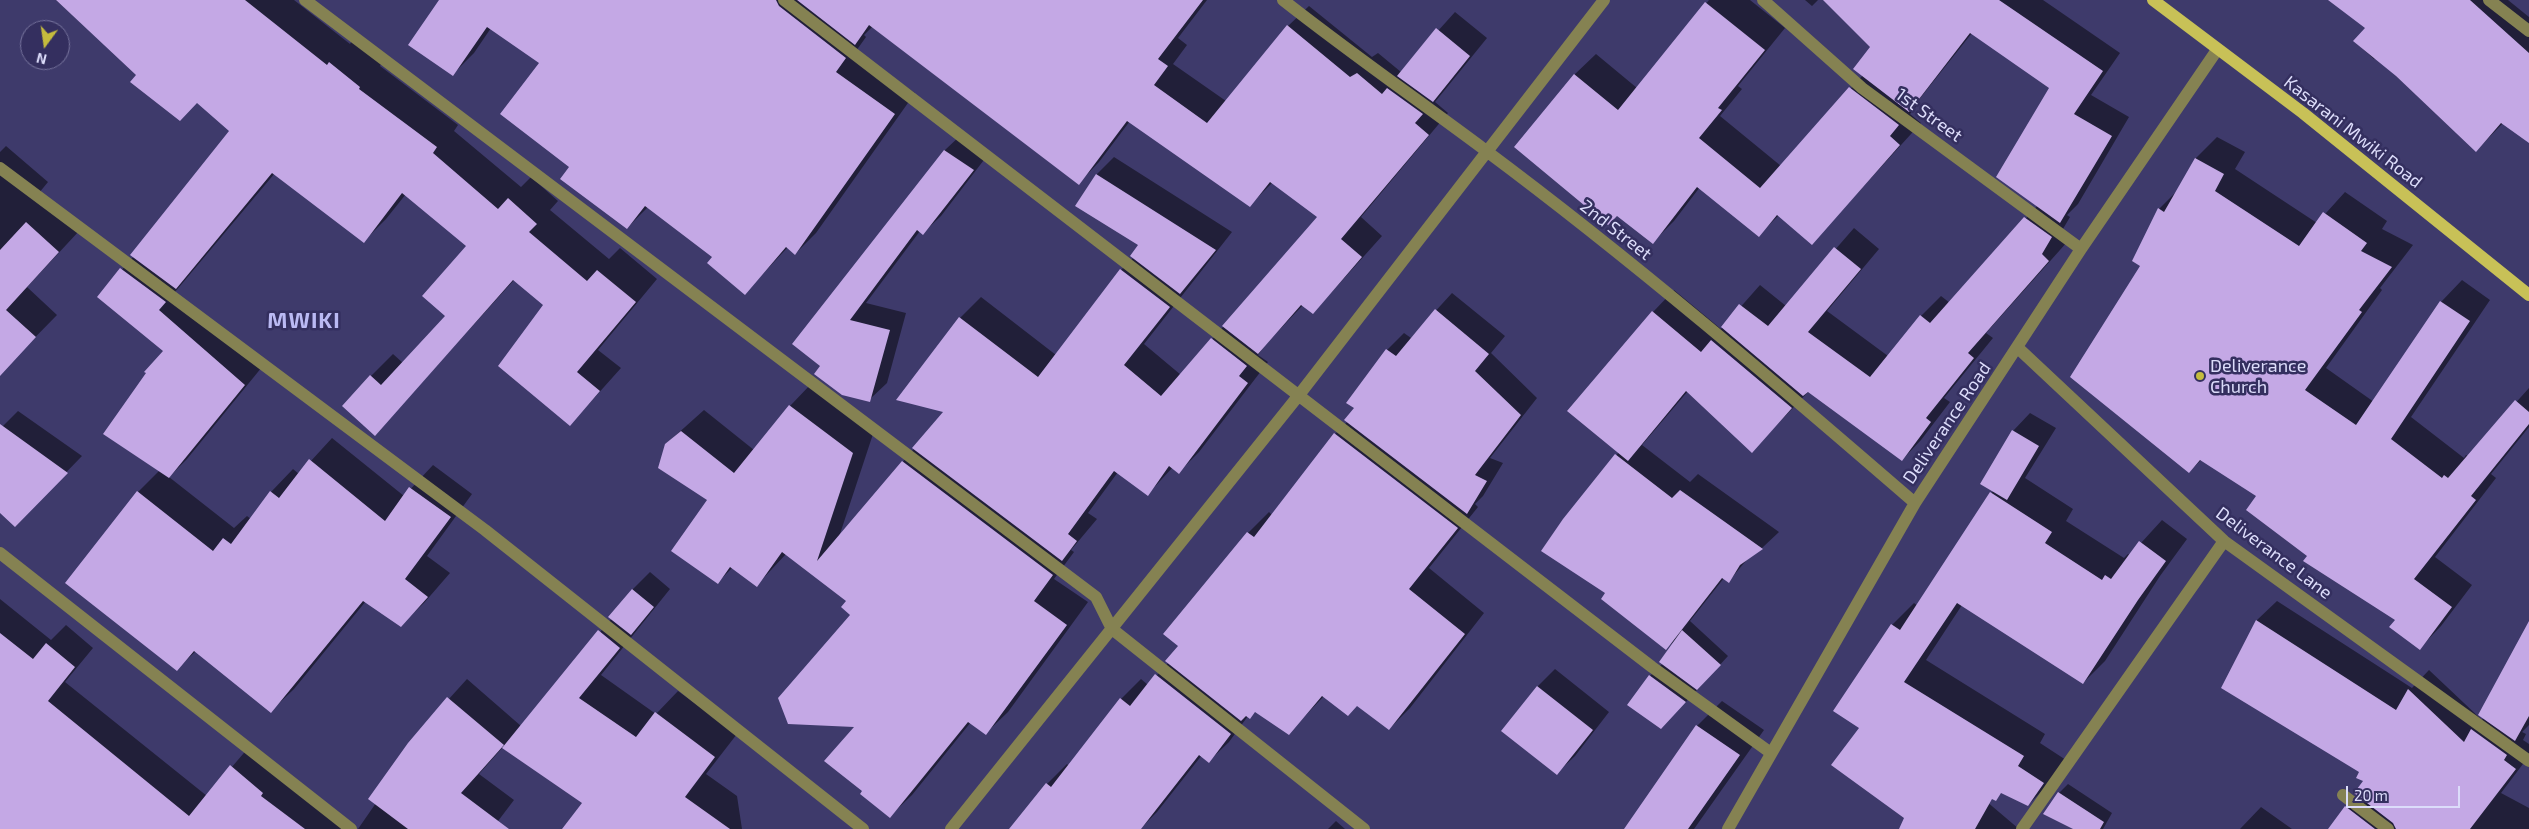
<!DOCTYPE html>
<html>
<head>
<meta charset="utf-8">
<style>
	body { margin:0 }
	#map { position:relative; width:2529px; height:829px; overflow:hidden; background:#3e3a6b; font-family:"Exo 2",sans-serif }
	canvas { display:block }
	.north { position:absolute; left:20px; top:20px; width:50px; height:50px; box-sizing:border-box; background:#342f5f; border:1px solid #77749d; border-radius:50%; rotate:194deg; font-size:14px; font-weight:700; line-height:20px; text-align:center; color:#dcdcfa }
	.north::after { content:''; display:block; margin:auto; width:18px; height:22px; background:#c5bc3d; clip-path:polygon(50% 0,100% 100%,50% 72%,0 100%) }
	.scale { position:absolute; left:2346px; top:786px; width:114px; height:22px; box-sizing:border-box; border:2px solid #dcdcfa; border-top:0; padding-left:6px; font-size:15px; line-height:18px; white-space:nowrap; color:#dcdcfa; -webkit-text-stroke:4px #342f5f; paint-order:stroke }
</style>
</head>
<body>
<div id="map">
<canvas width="2529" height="829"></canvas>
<div class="north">N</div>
<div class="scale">20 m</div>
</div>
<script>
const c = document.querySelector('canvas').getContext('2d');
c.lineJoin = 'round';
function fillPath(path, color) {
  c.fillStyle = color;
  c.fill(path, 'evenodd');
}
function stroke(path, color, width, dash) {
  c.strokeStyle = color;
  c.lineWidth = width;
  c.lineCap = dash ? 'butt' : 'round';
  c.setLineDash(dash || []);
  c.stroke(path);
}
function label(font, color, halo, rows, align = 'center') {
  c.font = font + ' "Exo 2",sans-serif';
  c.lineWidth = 5;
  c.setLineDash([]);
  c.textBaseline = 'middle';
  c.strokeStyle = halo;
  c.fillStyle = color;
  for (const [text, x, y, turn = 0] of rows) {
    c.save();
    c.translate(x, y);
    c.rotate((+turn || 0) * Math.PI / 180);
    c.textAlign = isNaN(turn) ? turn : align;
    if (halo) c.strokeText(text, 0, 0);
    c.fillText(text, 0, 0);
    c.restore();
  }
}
const shadow = new Path2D(`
	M56 0H294L350 44 352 41 381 64 380 66 458 125 454 131 521 187 531 177 558 201 550 210 609 259 620 248 657 279 598 350 621 368 570 425 545 304 514 280 375 434 371 376 393 354 403 363 446 316 468 246 406 194 386 219 364 241 275 173 175 292 262 367 187 459 169 477 234 528 247 516 251 519 271 492 293 469 299 474 332 438 404 496 433 465 472 494 427 556 450 573 424 603 401 625 366 601 294 689 271 711 196 651 177 669 138 492 160 470 165 351 98 297 134 256 231 131 197 102 138 75Z
	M441 0H1207L1178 38 1187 45 1173 64 1226 101 1288 26 1309 6 1372 57 1378 53 1401 72 1455 12 1487 38 1435 102 1448 113 1361 217 1382 236 1313 313 1303 305 1266 344 1258 355 1268 362 1199 452 1179 472 1173 467 1148 494 1118 472 1088 513 1097 519 1071 550 1074 552 1054 579 1088 602 1008 712 986 733 971 722 912 795 890 816 864 791 857 726 852 615 847 601 786 554 757 585 732 568 718 582 709 500 666 444 704 410 754 450 790 406 811 384 874 431 839 537 946 411 898 399 960 318 981 297 1056 355 1121 270 1134 257 1140 245 1077 206 1097 174 1114 157 1232 232 1144 344 1181 375 1319 217 1272 183 1250 205 1130 121 1099 162 1079 183 873 26 864 35 866 37 856 51 915 93 816 233 795 254 788 247 745 293 714 257 648 207 627 228 571 166 541 63 491 28 474 53 453 74Z
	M1709 0H1750L1785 28 1738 86 1742 89 1720 116 1781 166 1863 75 1872 47 1825 0H2043L2120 53 2091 95 2129 117 2078 204 2067 215 2070 217 2060 234 2068 241 1986 333 1993 338 1944 398 1950 402 1921 440 1902 460 1809 391 1752 451 1688 391 1642 445 1690 482 1698 474 1779 532 1762 548 1750 556 1729 581 1724 578 1690 621 1728 656 1685 703 1629 705 1650 676 1663 663 1677 639 1666 648 1607 593 1564 520 1619 452 1653 312 1674 290 1721 329 1760 285 1786 306 1854 228 1879 249 1827 311 1888 356 1921 316 1941 296 1950 303 2038 205 2050 88 1972 33 1917 102 1919 103 1910 114 1921 123 1812 243 1779 215 1759 235 1700 187 1674 221 1653 242 1574 75 1596 54 1637 88Z
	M1805 0H1818L1812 6Z
	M2330 0H2508L2529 17V142L2503 123 2476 151 2376 57 2374 59 2354 41 2367 28Z
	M963 133 990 152 941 216 923 233 920 231 866 303 906 313 887 383 869 400 794 343 945 150Z
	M2217 137 2245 152 2235 169 2317 223 2345 192 2387 221 2382 229 2413 245 2380 288 2382 290 2326 368 2374 402 2441 302 2462 280 2490 300 2411 417 2464 458 2466 455 2468 456 2529 388V427L2491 474 2496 478 2435 557 2472 585 2441 626 2420 648 2397 619 2309 555 2257 496 2202 459 2189 472 2142 266 2159 209 2177 191 2196 158Z
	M6 146 48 182 39 193 80 230 27 287 57 315 8 365 0 357V152Z
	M1452 293 1505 336 1491 353 1537 398 1490 458 1503 463 1483 496 1475 504 1478 507 1429 568 1484 613 1410 708 1389 729 1358 705 1324 696 1289 733 1256 711 1248 716 1229 742 1209 761 1202 755 1157 812 1140 829H1010L1047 784 1067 764 1069 766 1121 699 1141 679 1148 685 1169 662 1179 645 1165 634 1248 533 1269 512 1272 515 1335 434 1348 421 1387 350 1404 333 1411 338Z
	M18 411 82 456 15 525 0 512V429Z
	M2030 413 2056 428 2025 478 2073 509 2066 521 2124 558 2128 554 2130 555 2162 520 2187 539 2160 576 2105 661 2083 683 1962 605 1926 660 2045 734 2040 743 2066 760 2050 783 2028 805 1940 762 2019 829H1900L1906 818 1866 723 1892 625 1914 603 1918 606 1993 491 2013 431Z
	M650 572 670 589 601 675 656 714 678 691 737 734 706 774 737 796 742 829H563L584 803 503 747 479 774 514 800 492 829H358L376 803 409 743 467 679 521 726 612 618 633 589Z
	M0 599 51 640 66 625 93 648 65 682 207 796 249 747 348 829H0Z
	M2277 601 2412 688 2429 670 2482 720 2529 632V725L2522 732 2526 734 2523 740 2529 744V756L2501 793 2529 808V829H2330L2358 795 2365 780 2361 772 2223 687 2257 620Z
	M1555 669 1609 712 1575 756 1557 773 1537 687Z
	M1722 701 1764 730 1694 829H1625L1697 726Z
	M2068 784 2112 813 2103 829H2076L2059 793Z
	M2261 807 2292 829H2240Z
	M1336 821 1345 829H1328Z`);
const building = new Path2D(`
	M56 0H245L327 65 329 62 360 87 359 89 437 147 433 153 498 209 508 198 537 224 529 232 587 281 597 270 636 302 577 372 600 391 570 426 498 366 543 305 513 280 375 436 342 406 370 375 381 385 445 316 422 296 466 246 402 193 364 243 272 173 176 289 130 255 229 131 197 103 180 121 130 82 136 75Z
	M439 0H776L779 6 846 58 836 72 895 114 795 255 786 247 745 295 707 263 712 257 645 206 627 229 560 179 569 167 500 114 539 63 487 27 453 76 408 45Z
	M797 0H1203L1158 59 1168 66 1154 85 1207 123 1287 25 1350 77 1357 73 1382 94 1387 88 1423 114 1415 123 1429 135 1341 239 1362 257 1313 314 1301 305 1258 354 1222 326 1317 217 1270 182 1250 207 1127 121 1079 185 869 25 855 45Z
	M1823 0H1999L2103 71 2074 114 2112 136 2060 223 1996 177 2049 88 1970 33 1909 112 1853 69 1870 47Z
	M2328 0H2470L2529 53V143L2501 123 2476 152 2396 76 2353 41 2365 28Z
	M1705 2 1765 50 1718 108 1722 110 1699 138 1760 188 1849 87 1899 125 1890 136 1900 145 1812 245 1777 215 1759 237 1697 187 1653 244 1617 216 1608 225 1514 147 1574 74 1618 110Z
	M1436 28 1470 56 1433 102 1397 76Z
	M944 150 974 170 923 235 917 230 850 320 890 330 870 402 842 395 814 374 820 366 792 344Z
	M2195 158 2224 174 2215 191 2299 246 2323 212 2367 243 2361 251 2392 267 2359 310 2362 312 2305 390 2356 425 2440 301 2470 321 2391 439 2442 478 2444 475 2448 478 2515 400 2529 412V424L2471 496 2476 500 2414 579 2452 607 2420 650 2389 627 2395 620 2303 561 2307 556 2246 510 2256 496 2200 460 2189 473 2070 377 2140 266 2132 261 2158 208 2164 212Z
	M1096 174 1216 250 1180 294 1130 256 1138 245 1075 206Z
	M2024 217 2052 237 2042 254 2049 261 1968 353 1974 358 1926 418 1931 422 1902 461 1808 392 1803 396 1721 327 1739 304 1768 326 1834 247 1861 269 1808 332 1870 377 1920 315 1930 323Z
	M26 222 59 252 6 310 36 337 0 376V250Z
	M120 268 166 302 159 310 245 385 169 478 103 434 146 373 144 372 163 351 97 297Z
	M1120 269 1170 307 1124 365 1161 396 1211 338 1247 366 1239 376 1248 383 1179 474 1169 466 1148 496 1114 471 1068 534 1077 541 1062 561 912 448 943 412 896 400 959 317 1038 377Z
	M1435 309 1489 354 1475 371 1521 415 1475 475 1487 481 1467 514 1344 420 1354 408 1346 403 1386 349 1396 356Z
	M1652 311 1701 352 1711 340 1792 408 1752 453 1686 391 1628 461 1567 411Z
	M789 405 853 453 817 561 902 461 1053 575 1034 601 1067 625 986 735 968 722 890 818 860 794 862 791 824 761 854 727 788 724 778 698 850 615 841 607 846 601 782 552 757 587 730 567 718 584 671 551 707 500 658 468 665 444 681 431 734 473Z
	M0 424 68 473 15 527 0 513Z
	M2012 430 2039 446 2007 500 1980 484Z
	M1334 433 1458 528 1409 589 1465 634 1389 730 1357 706 1348 716 1322 696 1289 735 1255 712 1250 719 1246 716 1241 721 1165 661 1178 646 1163 634 1247 532 1254 537Z
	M1615 454 1672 498 1680 490 1763 549 1740 565 1729 583 1722 578 1666 650 1601 599 1605 593 1541 551 1563 519Z
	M309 459 385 521 409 487 451 517 405 579 428 597 401 627 363 601 271 713 194 651 177 671 65 583 137 491 213 551 223 538 231 544 270 491 279 498Z
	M1990 492 2052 532 2045 543 2102 580 2105 575 2111 579 2139 541 2166 561 2138 600 2083 684 1957 603 1904 682 2024 756 2018 766 2044 783 2028 806 2001 793 1996 801 1992 799 1975 829H1899L1904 818 1831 765 1859 728 1833 711 1891 624 1900 630Z
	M632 589 654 607 631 635 608 617Z
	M2256 620 2396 710 2408 689 2464 742 2471 729 2507 755 2504 760 2516 769 2470 829H2396L2393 823 2354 793 2363 781 2356 778 2359 772 2221 688Z
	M2529 621V716L2515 741 2478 715Z
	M598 630 620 648 579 698 636 737 655 712 715 757 685 797 730 829H562L582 803 502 748Z
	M1682 630 1721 665 1697 690 1659 662Z
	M0 633 33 659 46 643 75 667 48 701 189 816 230 765 263 793 261 796 305 829H0Z
	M1155 674 1231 734 1209 763 1199 755 1141 829H1009L1046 783 1051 787 1120 698 1130 706Z
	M1649 675 1686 702 1661 729 1627 705Z
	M1537 686 1593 730 1557 775 1501 731Z
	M447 697 504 745 461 793 509 829H408L368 799 408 743Z
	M1696 725 1740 755 1688 829H1624Z
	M2058 792 2104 822 2100 829H2073L2043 814Z
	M2345 806 2375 829H2328Z`);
const minor = new Path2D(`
	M305 0 1096 597 1112 629 1364 829
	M784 0 1652 667 1771 753
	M1283 0C1349 52 1418 100 1485 150 1634 261 1775 382 1915 503
	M1763 0 1862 88 2081 249
	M2489 0 2529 31
	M0 168 485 530 863 829
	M2018 348 2224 541 2529 761
	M0 553 351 829
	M2343 795 2388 829
	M951 829 1299 395 1604 0
	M1728 829 1915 503 2081 249 2217 50
	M2022 829 2224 541`);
const major = new Path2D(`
	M2153 0 2303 113 2529 295`);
const markers = [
	[2200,376,5,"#c5bc3d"]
];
const streetNames = [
	["1st Street",1929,115,36],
	["Kasarani Mwiki Road",2353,132,38],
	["2nd Street",1616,230,38],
	["Deliverance Road",1947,423,-56],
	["Deliverance Lane",2274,553,37]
];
const poiNames = [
	["Deliverance",2210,366],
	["Church",2210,387]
];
const districtNames = [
	["MWIKI",304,321]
];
fillPath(shadow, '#0007');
fillPath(building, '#c4a8e5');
stroke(minor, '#858252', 12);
stroke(major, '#c8c157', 12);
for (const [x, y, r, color] of markers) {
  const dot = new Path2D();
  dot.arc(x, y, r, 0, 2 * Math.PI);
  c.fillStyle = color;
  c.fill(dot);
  stroke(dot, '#342f5f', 2);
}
label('18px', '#dcdcfa', '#342f5f', streetNames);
label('18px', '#dcdcfa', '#342f5f', poiNames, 'left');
c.letterSpacing = '1px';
label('bold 22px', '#bab9f3', '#342f5f', districtNames);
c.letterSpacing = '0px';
</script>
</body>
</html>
